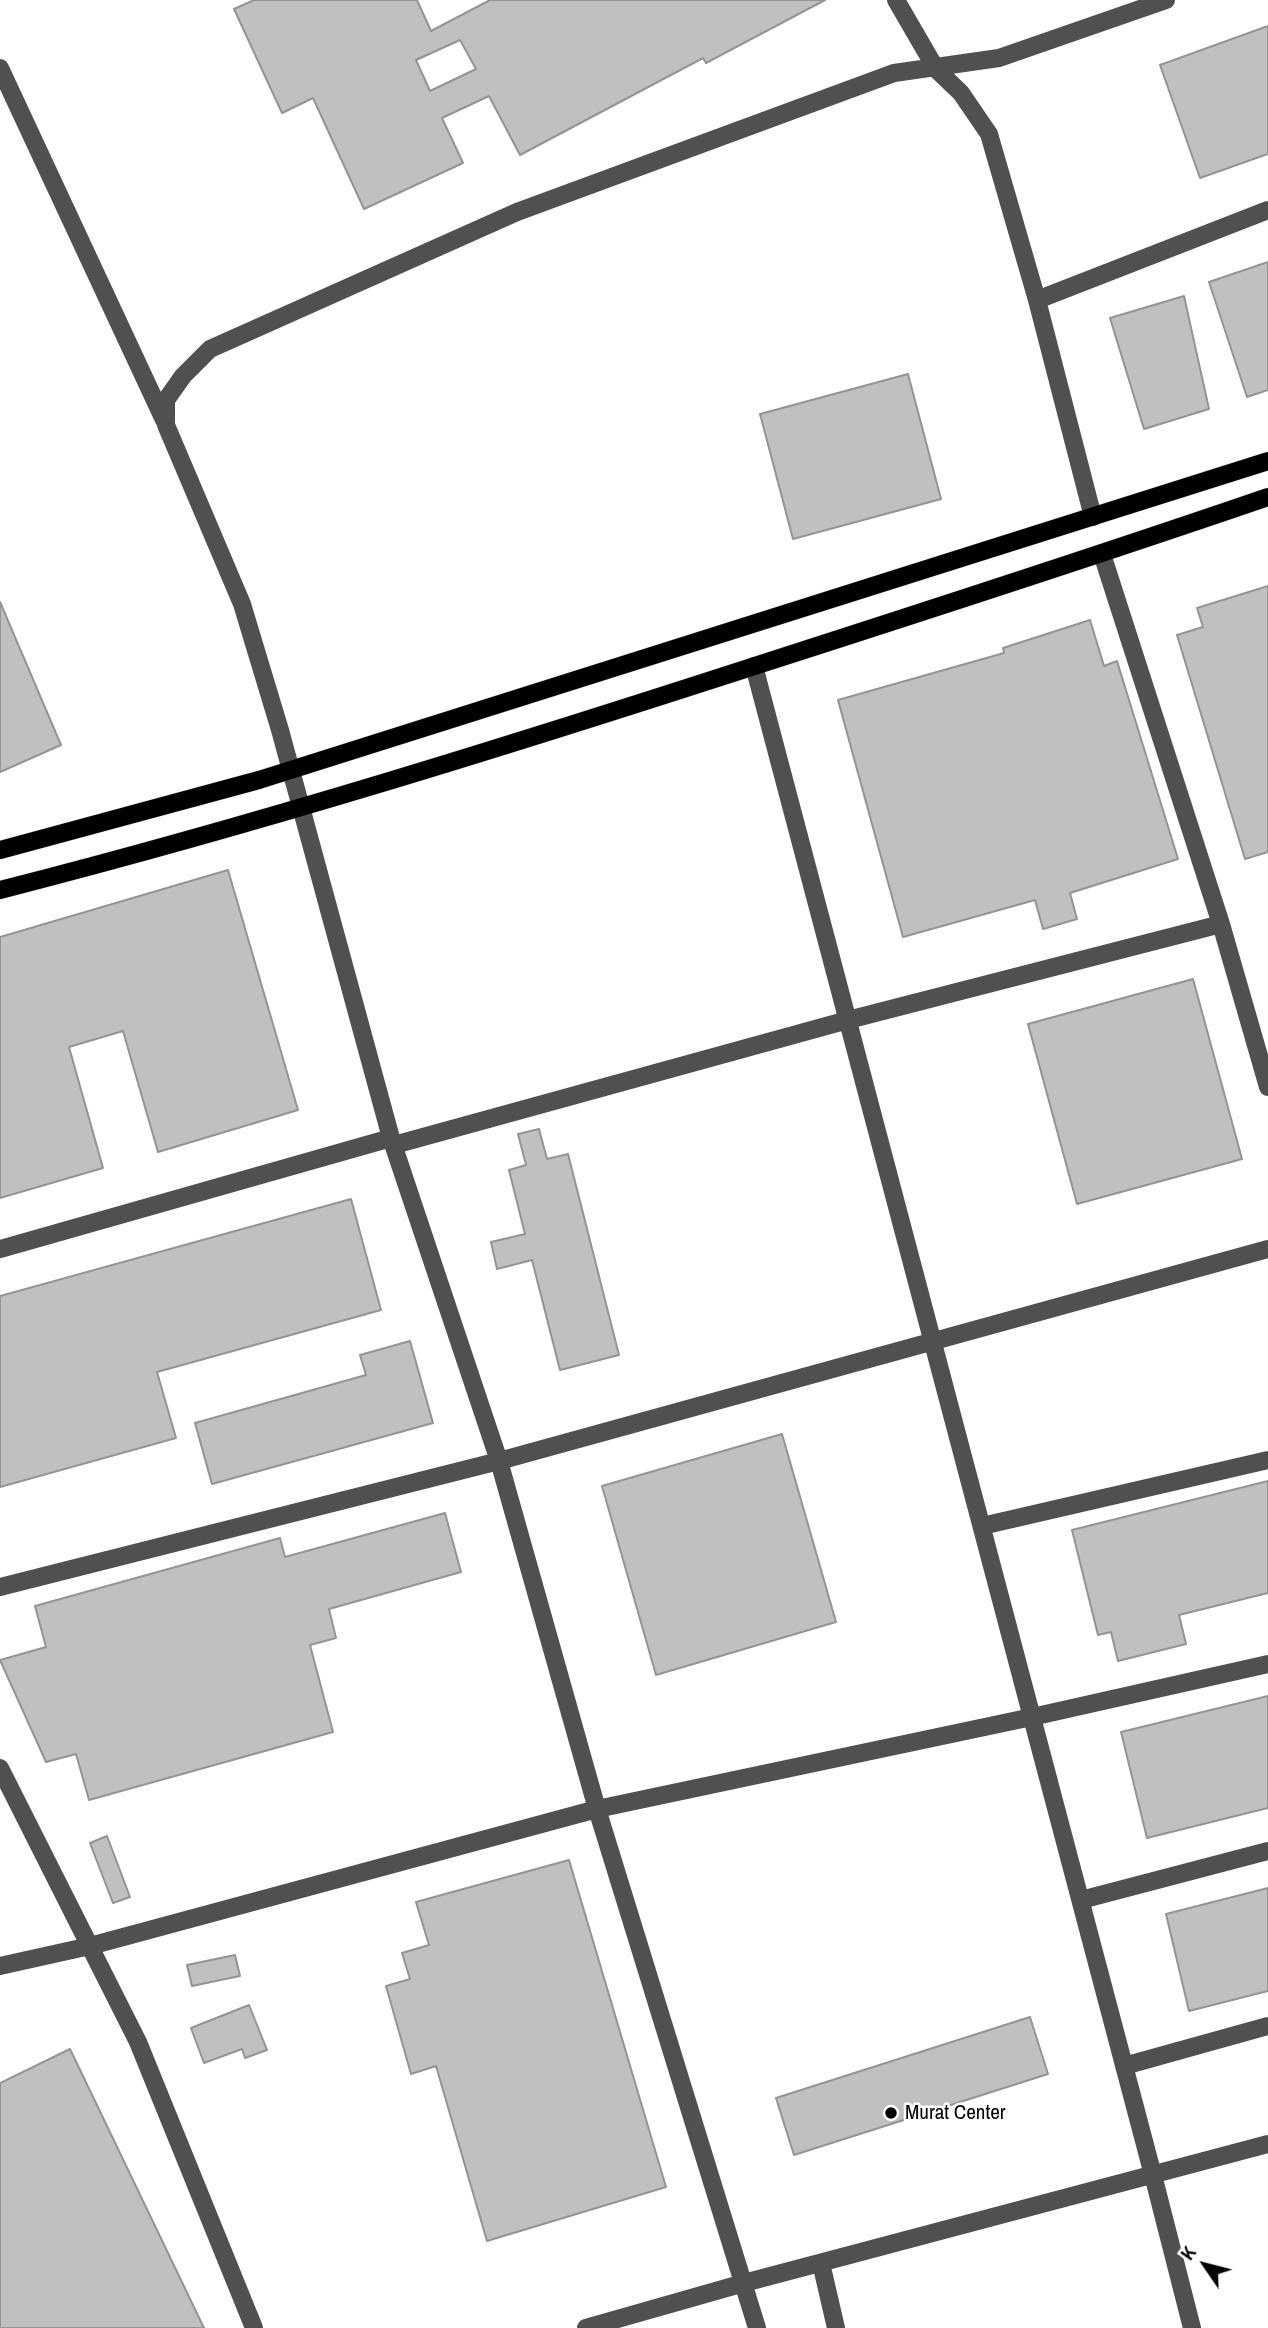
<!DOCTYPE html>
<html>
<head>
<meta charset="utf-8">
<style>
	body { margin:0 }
	#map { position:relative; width:1268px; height:2328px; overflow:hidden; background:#fff; font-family:"Archivo Narrow",sans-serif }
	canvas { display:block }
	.north { position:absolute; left:1170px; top:2230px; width:70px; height:70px; -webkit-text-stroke:5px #fff; paint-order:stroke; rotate:305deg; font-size:19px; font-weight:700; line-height:28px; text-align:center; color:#000 }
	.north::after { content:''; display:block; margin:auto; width:24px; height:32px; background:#000; clip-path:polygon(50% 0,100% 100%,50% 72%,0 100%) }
</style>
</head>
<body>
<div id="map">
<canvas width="1268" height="2328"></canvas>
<div class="north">K</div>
</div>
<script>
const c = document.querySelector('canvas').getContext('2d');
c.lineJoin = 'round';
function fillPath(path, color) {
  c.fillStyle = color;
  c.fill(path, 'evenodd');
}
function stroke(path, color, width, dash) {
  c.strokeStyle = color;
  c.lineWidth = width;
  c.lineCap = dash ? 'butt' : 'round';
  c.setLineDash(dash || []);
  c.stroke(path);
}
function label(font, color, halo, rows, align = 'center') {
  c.font = font + ' "Archivo Narrow",sans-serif';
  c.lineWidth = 5;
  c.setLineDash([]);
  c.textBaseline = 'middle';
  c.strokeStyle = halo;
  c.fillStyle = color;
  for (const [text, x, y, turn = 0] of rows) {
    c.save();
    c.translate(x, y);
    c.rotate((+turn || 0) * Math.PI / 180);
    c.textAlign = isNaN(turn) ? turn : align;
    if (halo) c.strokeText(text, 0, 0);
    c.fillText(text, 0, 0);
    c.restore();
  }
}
const building = new Path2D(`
	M254 0H417L431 31 490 0H825L706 63 703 58 520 155 489 96 442 118 463 163 364 209 313 98 282 113 234 9ZM460 40 476 69 430 91 416 60Z
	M1268 26V154L1200 178 1160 65Z
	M1268 262V390L1247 397 1209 282Z
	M1184 296 1209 409 1144 429 1110 318Z
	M908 374 941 499 793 539 760 414Z
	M1268 586V852L1245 859 1177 635 1203 627 1197 608Z
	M0 602 61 745 0 772Z
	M1090 620 1104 666 1117 661 1178 859 1070 893 1077 919 1043 929 1035 900 903 937 838 700 1004 653 1003 648Z
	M228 870 298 1110 158 1152 123 1031 69 1047 103 1168 0 1198V937Z
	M1193 979 1242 1159 1077 1204 1028 1024Z
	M539 1129 547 1159 568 1154 619 1355 560 1370 532 1260 497 1269 491 1242 525 1234 509 1170 526 1165 518 1134Z
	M351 1199 381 1310 157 1372 176 1438 0 1487V1296Z
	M410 1341 433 1423 212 1484 195 1423 366 1375 360 1355Z
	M782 1434 836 1622 656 1675 602 1486Z
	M1268 1481V1593L1179 1615 1186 1644 1118 1661 1111 1632 1098 1635 1072 1530Z
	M445 1513 461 1572 329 1609 336 1638 310 1645 333 1732 89 1800 76 1754 46 1762 0 1660 46 1647 35 1606 280 1538 285 1557Z
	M1268 1696V1808L1147 1838 1121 1732Z
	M107 1836 130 1897 113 1903 90 1843Z
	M569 1860 666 2187 487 2241 436 2066 411 2074 386 1986 410 1979 402 1953 429 1945 416 1902Z
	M1268 1888V1991L1189 2011 1166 1914Z
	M235 1955 240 1976 192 1986 187 1965Z
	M249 2005 267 2050 245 2058 242 2049 204 2063 191 2028Z
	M1030 2017 1048 2074 794 2155 776 2098Z
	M70 2049 204 2328H0V2083Z`);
const minor = new Path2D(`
	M896 0 936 69 961 93 989 134 1037 300 1093 517
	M0 68 164 420
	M1037 300 1268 210
	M1102 554 1221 924 1268 1087
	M754 666 1153 2175 1192 2328
	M394 1145 848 1020 1221 924
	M0 1249 391 1138
	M982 1526 1268 1460
	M0 1587 499 1461 1268 1249
	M0 1768 138 2042 254 2328
	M1081 1900 1268 1851
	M0 1966 90 1946 597 1809 1032 1717 1268 1664
	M1124 2066 1268 2026
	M821 2263 836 2328
	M586 2328 744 2283 1268 2144
	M757 2328 597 1809 499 1461 391 1138 280 730 242 604 166 425V400L183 376 210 349 517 212 894 73 999 58 1166 0`);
const major = new Path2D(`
	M0 850 259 780 1268 461
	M0 890C259 824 514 744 767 662 935 608 1102 554 1268 497`);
const markers = [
	[891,2113,7,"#000"]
];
const poiNames = [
	["Murat Center",905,2113]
];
fillPath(building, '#c0c0c0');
stroke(building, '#949494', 2);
stroke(major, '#dbdbdb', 19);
stroke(minor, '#505050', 18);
stroke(major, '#000', 18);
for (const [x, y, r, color] of markers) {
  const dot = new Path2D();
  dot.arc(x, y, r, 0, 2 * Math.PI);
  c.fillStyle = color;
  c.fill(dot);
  stroke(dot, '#fff', 2.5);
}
label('21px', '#000', '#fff', poiNames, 'left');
</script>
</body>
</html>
